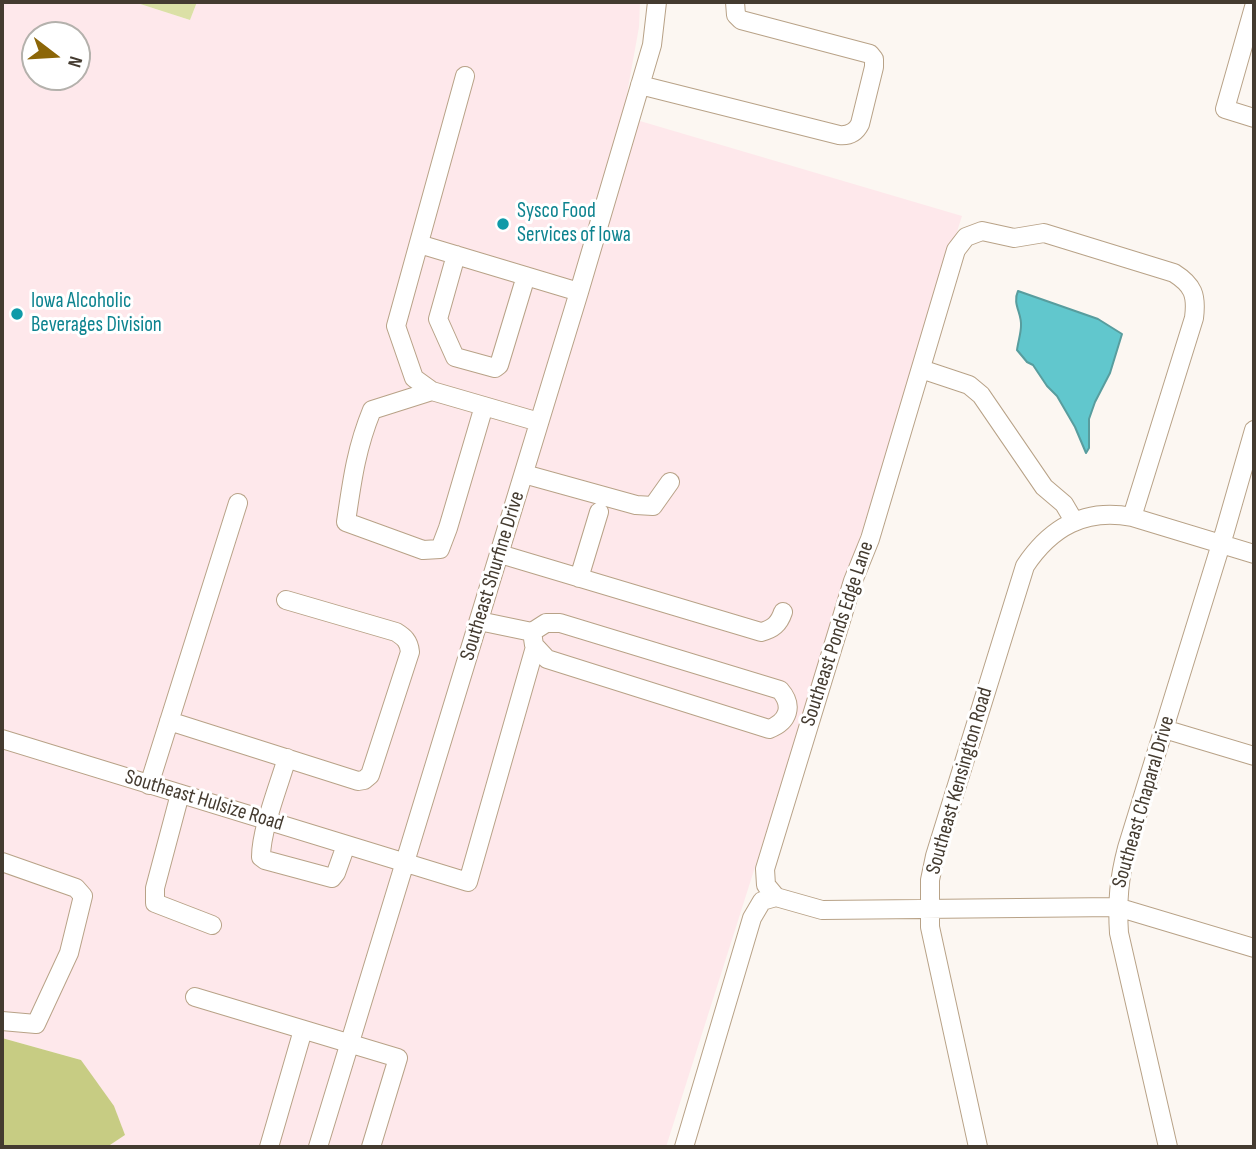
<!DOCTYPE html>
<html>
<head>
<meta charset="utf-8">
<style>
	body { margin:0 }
	#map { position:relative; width:1256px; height:1149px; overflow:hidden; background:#fcf7f2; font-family:"Sofia Sans Condensed",sans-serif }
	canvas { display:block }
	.frame { position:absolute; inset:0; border:4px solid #443b30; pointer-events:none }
	.north { position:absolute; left:21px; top:21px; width:70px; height:70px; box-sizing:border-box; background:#fff; border:2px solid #b4b1ac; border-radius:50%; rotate:107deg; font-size:19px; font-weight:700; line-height:28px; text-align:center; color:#443b30 }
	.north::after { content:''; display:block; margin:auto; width:24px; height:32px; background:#8c6608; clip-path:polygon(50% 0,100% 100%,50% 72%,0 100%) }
</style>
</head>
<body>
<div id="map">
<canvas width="1256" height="1149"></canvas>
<div class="frame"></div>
<div class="north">N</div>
</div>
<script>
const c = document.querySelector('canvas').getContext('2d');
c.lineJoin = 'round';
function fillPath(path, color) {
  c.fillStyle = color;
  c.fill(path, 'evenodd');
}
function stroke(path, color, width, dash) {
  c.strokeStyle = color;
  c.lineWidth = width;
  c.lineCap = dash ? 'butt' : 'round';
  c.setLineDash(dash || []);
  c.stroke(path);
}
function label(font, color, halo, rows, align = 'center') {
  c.font = font + ' "Sofia Sans Condensed",sans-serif';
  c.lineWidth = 6;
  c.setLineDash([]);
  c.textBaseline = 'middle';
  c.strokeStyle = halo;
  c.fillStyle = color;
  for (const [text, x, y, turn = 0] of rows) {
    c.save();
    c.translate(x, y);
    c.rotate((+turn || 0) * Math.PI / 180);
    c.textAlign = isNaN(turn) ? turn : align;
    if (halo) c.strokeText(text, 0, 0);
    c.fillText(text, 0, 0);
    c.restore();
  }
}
const industrial = new Path2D(`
	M2 2H134L190 20 197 2H640L639 27 623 116 962 216 666 1147H107L125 1135 81 1060 2 1038ZM35 35H77V77H35Z`);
const green = new Path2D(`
	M134 2H197L190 20Z`);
const forest = new Path2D(`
	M2 1038 81 1060 114 1106 125 1135 107 1147H2Z`);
const water = new Path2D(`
	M1018 291 1098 319 1122 334 1110 373 1095 402 1089 419V448L1086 453 1075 427 1057 396 1047 386 1033 365 1027 362 1017 350C1018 342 1021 333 1021 326 1022 313 1012 304 1018 291Z`);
const minor = new Path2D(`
	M1254 7 1225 109 1254 118
	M465 76 396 326 414 378 432 391 539 422
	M640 85 839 135C849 136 856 132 860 124L874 67V59L870 54 741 20 736 15 735 2
	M419 244 579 292
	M456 255 438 319 455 357 495 368 499 365 526 276
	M921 369 969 385 981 395 1044 487 1064 504 1074 521
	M432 391 372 410C356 449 352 481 346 522L423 550 440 549 448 528 484 406
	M524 474 636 505 653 506 670 482
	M1132 517 1194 318C1197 295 1193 285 1174 273L1044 233 1014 238 982 231 966 237 956 250 870 539 853 581 765 869 766 885 776 897 822 910 1117 907 1254 948
	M500 554 761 632C773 629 779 624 783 612
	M579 578 599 512
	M479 621 532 632 546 623H560L780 690C794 706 788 722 769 729L547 659 534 645 532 632
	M169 721 358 781 364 780 370 775 410 652C409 641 404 637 396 632L286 600
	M1164 729 1254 756
	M2 739 468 882 535 647
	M287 758C279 785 261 830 261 857L265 860 332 878 336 873 346 845
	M149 785 238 503
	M180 794 155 888V903L212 925
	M2 862 76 888 83 896 69 953 36 1024 2 1021
	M195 997 398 1058 371 1147
	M269 1147 303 1030
	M318 1147 579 292 652 45 657 2
	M684 1147 752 918 762 901 776 897
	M978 1147 930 927V880L935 856 1025 566C1051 527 1085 508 1132 517L1254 554
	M1168 1147 1119 933C1117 902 1119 878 1127 848L1225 531 1254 430`);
const markers = [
	[503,224,7,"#0f9aa8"],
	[17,314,7,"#0f9aa8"]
];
const cultureNames = [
	["Sysco Food",517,212],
	["Services of Iowa",517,236],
	["Iowa Alcoholic",31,302],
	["Beverages Division",31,326]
];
const streetNames = [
	["Southeast Shurfine Drive",493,576,-73],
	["Southeast Ponds Edge Lane",838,634,-72],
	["Southeast Kensington Road",960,781,-74],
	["Southeast Hulsize Road",204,801,17],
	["Southeast Chaparal Drive",1144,802,-74]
];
fillPath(industrial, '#fee8eb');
fillPath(green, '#dbe0a6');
fillPath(forest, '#c7cc83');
fillPath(water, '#61c7cd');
stroke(water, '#589d9e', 2);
stroke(minor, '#b8a287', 20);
stroke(minor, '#fff', 18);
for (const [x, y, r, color] of markers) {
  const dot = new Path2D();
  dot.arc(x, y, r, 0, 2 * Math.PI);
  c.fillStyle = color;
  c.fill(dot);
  stroke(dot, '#fff', 2.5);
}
label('21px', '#0d838f', '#fff', cultureNames, 'left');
label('21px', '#443b30', '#fff', streetNames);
</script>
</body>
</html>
